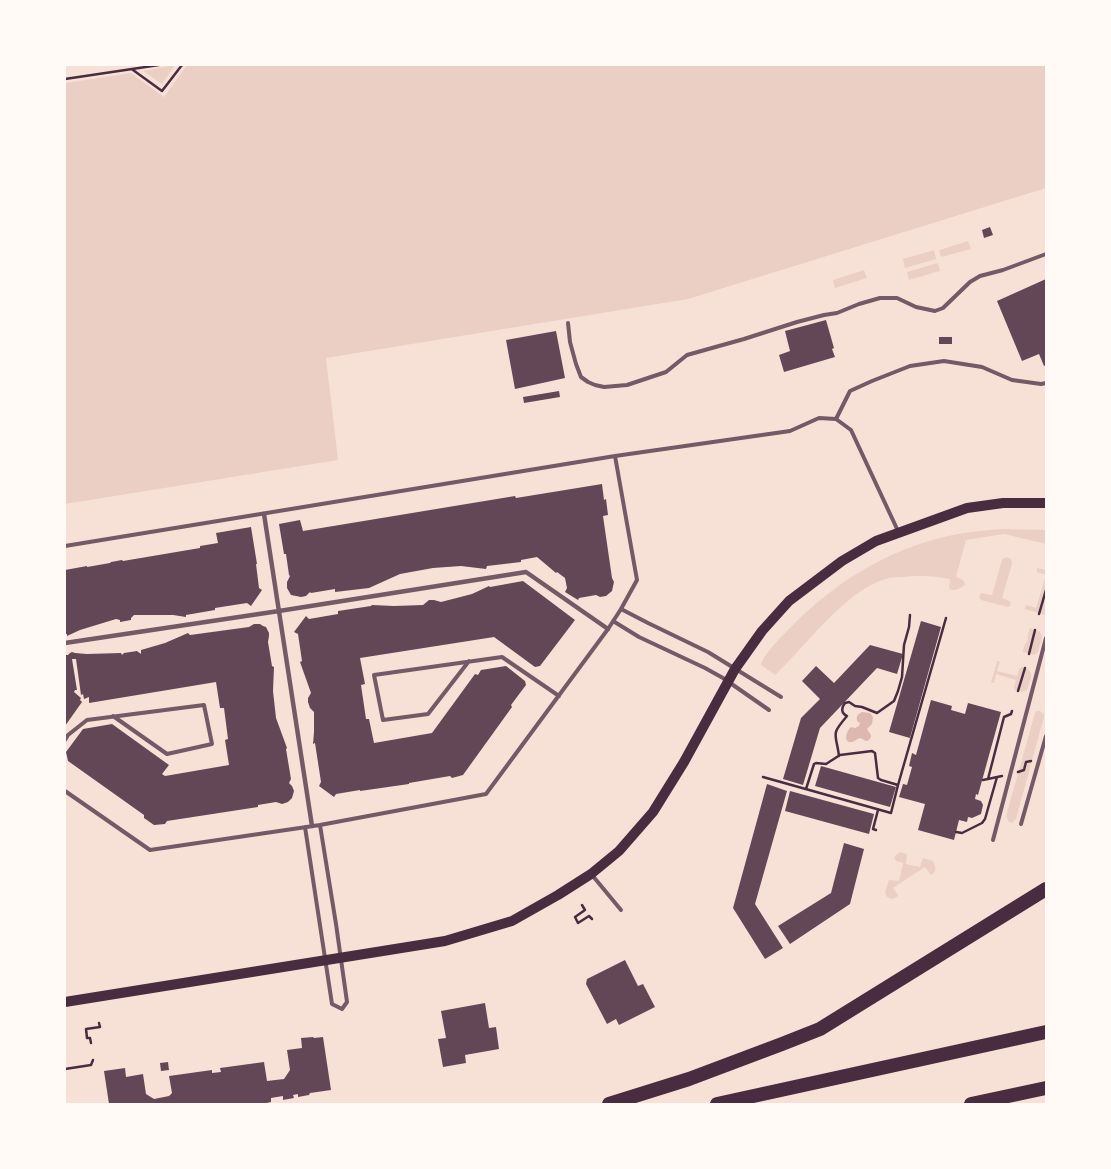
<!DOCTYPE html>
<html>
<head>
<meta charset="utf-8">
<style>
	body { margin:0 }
	#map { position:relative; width:1111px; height:1169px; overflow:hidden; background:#f7e1d7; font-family:Ubuntu,sans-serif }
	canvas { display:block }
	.frame { position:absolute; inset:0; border:66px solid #fffaf5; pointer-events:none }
</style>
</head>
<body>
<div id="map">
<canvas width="1111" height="1169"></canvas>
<div class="frame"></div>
</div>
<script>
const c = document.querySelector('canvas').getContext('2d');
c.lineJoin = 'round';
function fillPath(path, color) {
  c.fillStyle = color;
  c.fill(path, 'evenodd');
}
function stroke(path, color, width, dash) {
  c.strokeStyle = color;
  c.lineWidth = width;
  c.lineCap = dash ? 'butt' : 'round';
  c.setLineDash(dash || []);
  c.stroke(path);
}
const green = new Path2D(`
	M175 65 162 84 143 71Z
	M187 65H1046V188L688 299 326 358 338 460 65 504V83L131 73 164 97Z
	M968 241 971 249 941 257 939 250Z
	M934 250 936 259 905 268 903 259Z
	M938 263 940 271 909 280 907 272Z
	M864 270 867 278 835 288 833 280Z
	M1002 529 1046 530V544L1004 534 966 540 956 577C960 579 965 579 965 585 960 588 954 593 949 588L950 579C934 576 921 575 904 577 899 577 894 577 889 578 847 588 806 646 775 675L761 665C762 656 782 636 789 629 836 580 896 544 964 533 976 531 989 530 1002 529Z
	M1006 557 1010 558 1012 561V564L1002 598 1011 602 1010 606 1008 607 981 600 979 597 981 593 992 595 1002 560 1004 558Z
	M1037 568 1046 570V615H1045L1025 609V607L1027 605 1036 608 1046 575 1037 572Z
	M1030 628 1040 632 1042 637 1038 652 1034 655 1023 652V651L1025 644 1026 643 1028 639 1027 637Z
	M997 661H999L1000 662 997 671 1017 676 1019 669 1022 667C1036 670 1031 680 1027 690L1022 692 1015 690 1014 687 1016 680 996 674 994 683H991Z
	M1037 711H1040L1044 714V717L1016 819 1012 823 1009 822 1006 816 1035 713Z
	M900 852 907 854 906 864 920 867 922 860 923 858 933 861C936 867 937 872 931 875L925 867 893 888 898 895 897 897 892 899 887 897 885 892 889 880 899 881 903 863 896 861 894 858 897 854Z`);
const water = new Path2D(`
	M862 712 870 713 873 717 872 724 867 729 871 735V737C866 745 865 739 860 738 859 738 853 742 852 742 842 743 847 730 851 727L855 728 859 726 860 723 857 721C856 716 858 714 862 712Z`);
const building = new Path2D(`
	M990 227 993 235 984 238 982 230Z
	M1046 279V365L1044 366 1039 354 1022 361 997 301Z
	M826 320 834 348 832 349 835 357 784 372 779 355 790 351 785 331Z
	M556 331 565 378 515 389 506 340Z
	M939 337H952V344H939Z
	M559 391 560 397 524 403 523 397Z
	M602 484 604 500 606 499 608 515 603 516 612 578 614 582 612 591 606 596 600 597 596 595 579 598 578 600 565 592 567 588 565 578 557 572 556 573 537 557 521 560V562L487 566 486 569 461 566 433 568 400 574 369 588 335 592V589L311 593 310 592 306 596 301 597 291 595 287 588V582L290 576 289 575 286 554H284L279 524 300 520 303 531 515 496 516 498Z
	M251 527 257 564H256L259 588 262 590 251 606 247 603 215 608V610L186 615V617L173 615H134L131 618V620L120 622V620L116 619 80 630 67 636V634H65V570L87 566V567L110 563 111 562 122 560 123 561 200 548V546L218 543 216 533Z
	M523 581 575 620 540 666 535 667 494 637 360 658 365 684 361 685 366 719H369L374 743 432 733 475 674 478 675 481 670 506 666 525 681 526 685 511 705 512 707 463 775 452 778 450 776 409 783V784L360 791V790L336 794 334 797 319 786 321 782 315 743 313 744 314 732V712L310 708 308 702V698L311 693 300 662 302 661 298 634 294 632 306 616 309 619 338 614V611L371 606 372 605 394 606 423 605 429 600H434L441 602 472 594 489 586 490 587Z
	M921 621 941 627 910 738 889 732Z
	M254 624H260L263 626 266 627 269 633V636L268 642 272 666 274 667 273 691 276 718 287 748 286 749 291 779 289 783 292 786 294 791 292 798 288 802 282 804 276 802 258 805V807L167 821 165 824 154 825 144 818V815L68 761 66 752 83 729 112 724 169 765 162 774 165 776 229 765 225 740 228 739 224 708H220L216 682 89 703V697L84 699 83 694 81 695 76 659H72L77 690H75L74 692 81 698 80 700 82 702 65 726V655H68L70 653 72 652 75 653 87 654 121 653 122 655 124 653 137 651 141 654V650L165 643 188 633 190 635 249 627Z
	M870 645 903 654 897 674 877 668 820 728 803 785 783 779 801 718 820 699 802 681 816 666 834 683Z
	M931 700 952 706 951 710 965 714 968 703 1001 712 978 795 976 794 975 799 981 801 983 805 981 814 972 818 968 817 967 822 959 820 954 840 918 830 925 804 899 797 903 784 907 785 912 767 909 766 912 753 916 755Z
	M821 766 896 787 890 807 815 786Z
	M767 784 787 791 755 904 783 948 765 959 733 908Z
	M790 791 874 814 869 834 785 811Z
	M844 843 864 849 850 904 790 944 778 926 831 893Z
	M625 960 638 986 643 984 655 1007 619 1025 616 1019 607 1024 586 984 587 979Z
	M485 1003 489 1028 496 1027 499 1049 465 1055 466 1063 443 1067 438 1039 446 1038 441 1011Z
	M313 1037 314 1038 323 1037 331 1090 310 1093 309 1095 298 1097V1094L293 1095 294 1098 283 1100V1096L271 1098V1102L262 1104H109L104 1071 125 1068 126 1077 143 1074 146 1094 154 1099 169 1096 172 1093 169 1076 212 1070V1073L221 1072 220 1068 264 1062 267 1081 284 1079 290 1070 287 1050 302 1048 301 1038Z
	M168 1062 169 1070 161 1071 160 1063Z`);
const path = new Path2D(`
	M133 70 162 91 182 65
	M65 79 159 65
	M1039 614 1046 590
	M1029 654 1035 630
	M1018 691 1025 668
	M839 756C836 732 830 736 847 716 841 713 841 708 845 703L849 702 855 706 862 707 877 713 894 701 898 691 902 677 904 645 909 627 910 615
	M1018 772 1024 770 1026 762 1031 761
	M763 777 891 813 898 785 881 780 878 778 875 753 872 751 840 755 826 764 816 763 814 764 806 789
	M988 779 1004 717 1011 714 1012 711
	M983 780 1002 776
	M898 785 946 618
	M876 830 873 829 878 810
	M956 832 962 833 982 823 985 819 997 777
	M582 905 585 910 575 917 578 923 589 916 592 919
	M91 1043 90 1038H87L86 1029 100 1027 99 1023
	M65 1069 91 1065 93 1060`);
const service = new Path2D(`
	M568 323 570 342 576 364 581 377 588 382 595 385 604 387 627 385 666 372 687 355 744 339 797 322 824 315 837 313 859 304 880 298H897L916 307 935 311 943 308 970 282 980 276 1003 270 1046 254
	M836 419 850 391 872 381 910 366 944 361 982 367 1012 380 1041 384 1046 383
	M65 546 615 456 790 431 819 418 836 419 851 430 898 531
	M621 609 648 623 708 652 781 697
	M613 621 639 637 705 668 723 678 769 710
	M469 661 428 714 383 720 374 675 502 657 559 696
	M65 740 68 735 87 720 204 705 212 744 167 754 113 716
	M65 791 150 850 320 825 486 794 608 629 621 609 637 580 615 456
	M1021 824 1046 736
	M305 827 332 1004 342 1009 347 1002 336 924 320 825
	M993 840 1046 638
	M592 875 621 910`);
const pedestrian = new Path2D(`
	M264 514 312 826
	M65 643 279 611 526 572 608 629`);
const secondary = new Path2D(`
	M65 1002 445 941 512 921 558 895 591 874 619 851 653 812 684 762 735 669 762 631 789 601 842 561 876 541 967 508 1003 503H1046`);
const motorway = new Path2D(`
	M609 1104 689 1079 782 1044 820 1029 1046 889
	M717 1104 1046 1032
	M971 1104 1046 1088`);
fillPath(green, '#ebcfc5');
fillPath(water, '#dcb8b0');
fillPath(building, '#644757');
stroke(path, '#4a2c40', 2.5);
stroke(service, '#755966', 4);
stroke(pedestrian, '#755966', 4.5);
stroke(secondary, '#4a2c40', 10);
stroke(motorway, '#4a2c40', 14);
</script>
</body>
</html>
